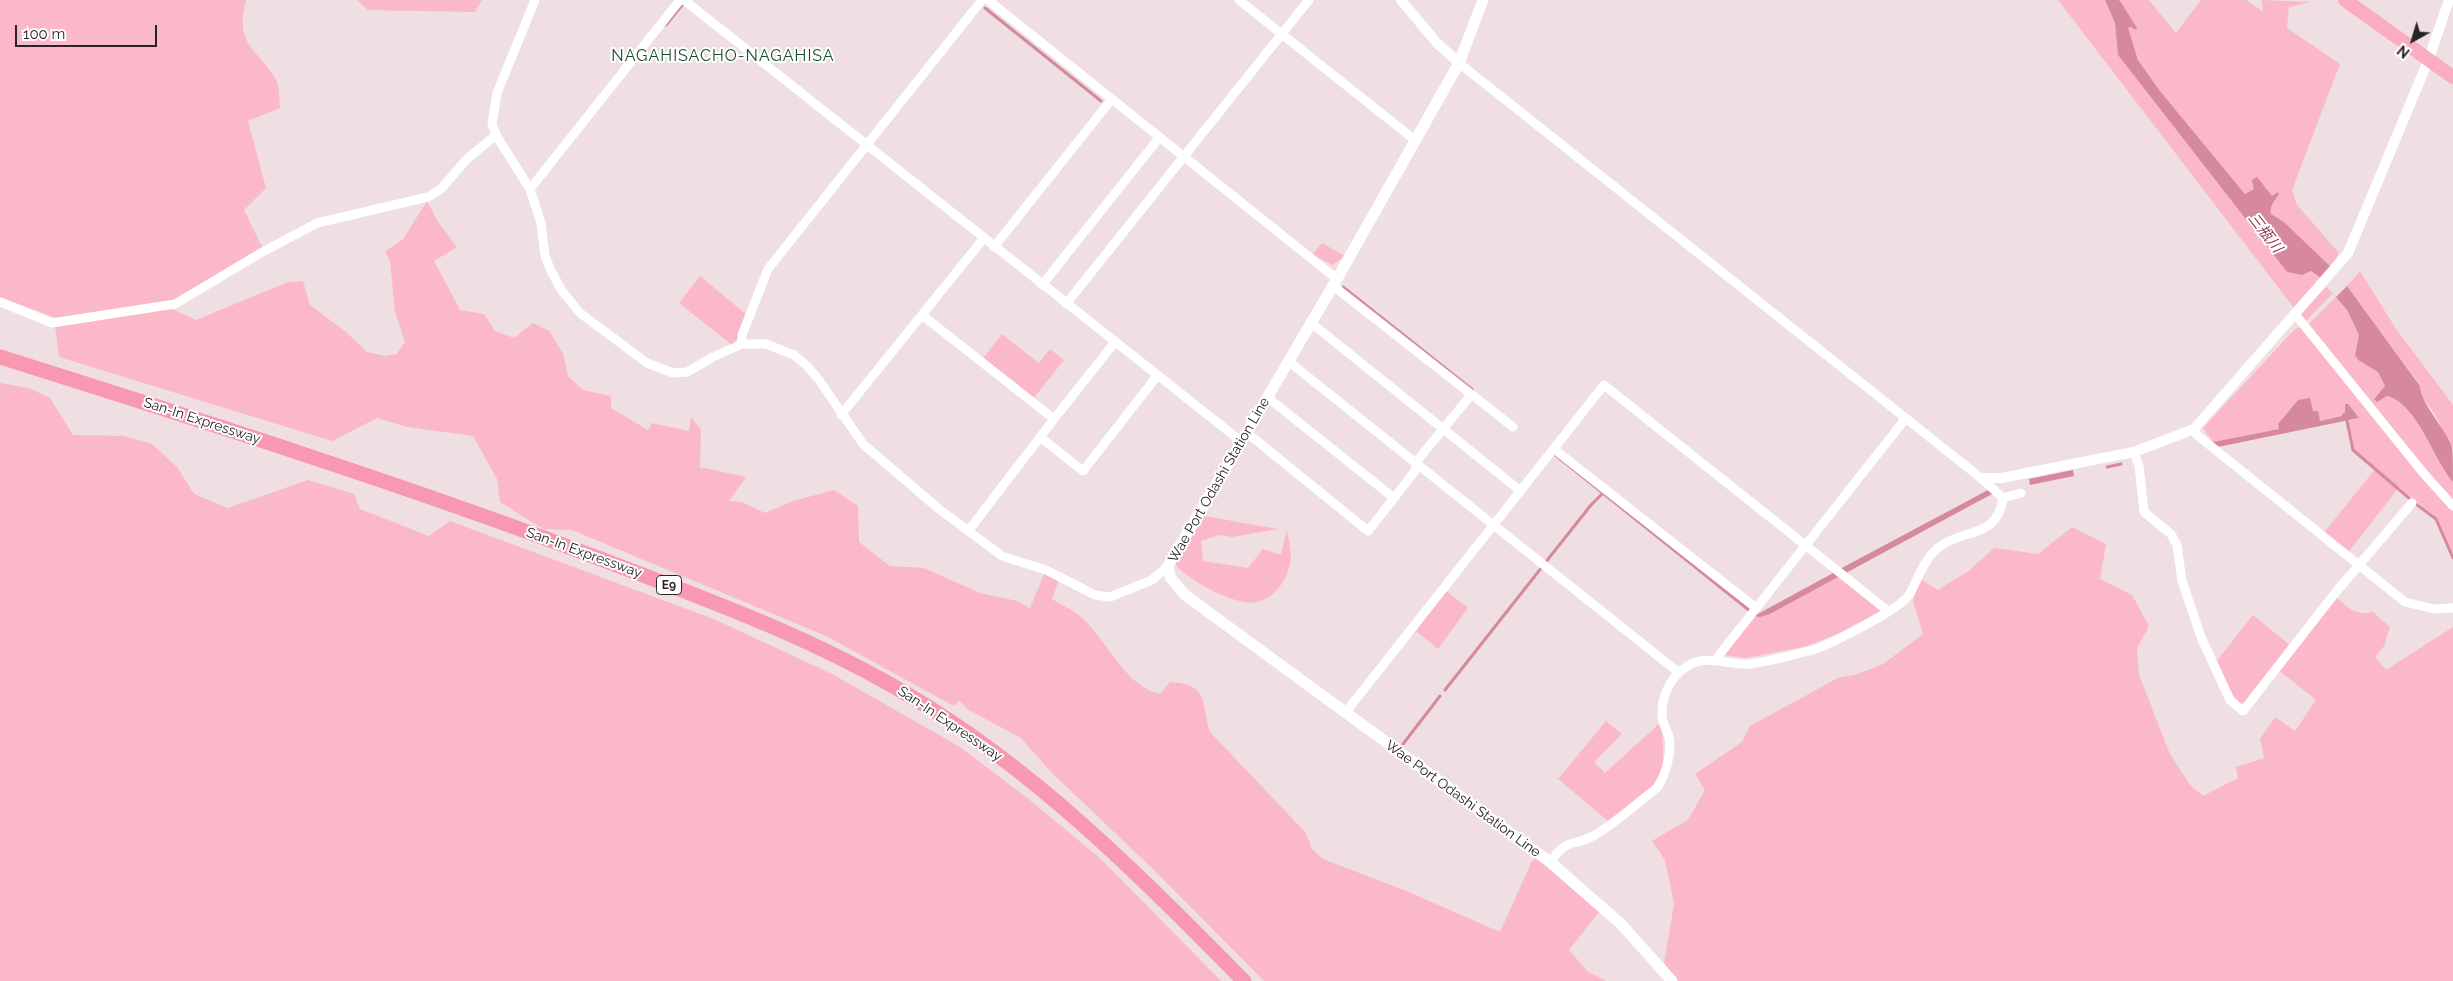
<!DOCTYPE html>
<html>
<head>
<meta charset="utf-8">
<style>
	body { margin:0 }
	#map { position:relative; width:2453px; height:981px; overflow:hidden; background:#efdfe2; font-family:Raleway,sans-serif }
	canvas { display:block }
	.north { position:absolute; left:2388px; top:15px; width:50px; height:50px; -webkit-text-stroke:4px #fff; paint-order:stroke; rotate:219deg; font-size:14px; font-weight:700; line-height:20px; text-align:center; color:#292325 }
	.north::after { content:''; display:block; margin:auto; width:18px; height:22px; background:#292325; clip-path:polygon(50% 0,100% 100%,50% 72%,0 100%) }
	.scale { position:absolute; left:15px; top:25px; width:142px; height:22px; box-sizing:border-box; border:2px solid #292325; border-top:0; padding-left:6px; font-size:15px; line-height:18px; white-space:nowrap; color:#292325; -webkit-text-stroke:4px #fff; paint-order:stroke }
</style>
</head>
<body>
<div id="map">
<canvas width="2453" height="981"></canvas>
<div class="north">N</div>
<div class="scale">100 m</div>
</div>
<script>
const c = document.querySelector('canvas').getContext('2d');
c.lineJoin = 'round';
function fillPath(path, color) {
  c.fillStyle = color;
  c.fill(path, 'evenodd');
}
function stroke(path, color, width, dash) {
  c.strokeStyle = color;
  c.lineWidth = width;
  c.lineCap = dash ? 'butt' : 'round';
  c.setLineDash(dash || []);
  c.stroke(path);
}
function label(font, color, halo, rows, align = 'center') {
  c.font = font + ' Raleway,"Noto Sans JP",sans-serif';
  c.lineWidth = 4;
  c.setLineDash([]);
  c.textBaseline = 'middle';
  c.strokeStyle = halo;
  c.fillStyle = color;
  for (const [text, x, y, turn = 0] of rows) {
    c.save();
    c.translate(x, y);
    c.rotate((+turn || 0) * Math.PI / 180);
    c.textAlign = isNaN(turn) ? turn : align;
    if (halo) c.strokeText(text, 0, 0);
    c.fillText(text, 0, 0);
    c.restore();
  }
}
const green = new Path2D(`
	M0 0H246C234 44 256 48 275 78 280 85 279 100 280 108L248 121 266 188 244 210 263 249 174 301 56 318 0 297Z
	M357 0H482L475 12 368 10Z
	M2058 0H2105L2115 23 2118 55 2287 272 2302 275 2311 271 2321 278 2294 308Z
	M2119 0H2149L2176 33 2201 0H2246L2263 12 2262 0 2310 2 2289 7 2287 28 2340 64 2292 190 2297 205 2339 253 2331 267 2284 222 2271 214 2270 211 2278 192 2272 197 2254 189 2246 195 2160 91 2138 60 2127 27 2137 28Z
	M427 201 438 222 457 247 434 261 460 310 484 314 495 331 514 338 533 323 549 331 563 353 568 376 583 390 611 396V408L648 430 652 423 689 431 691 417 701 430 700 467 746 477 729 501 742 502 765 513 793 501 834 490 858 506 859 542 890 566 924 568 980 593 1017 601 1030 608 1045 572 1059 580 1052 599C1060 604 1071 609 1079 615 1107 639 1124 686 1160 694L1170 682C1210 684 1201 704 1210 732L1306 833 1312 849 1323 859 1404 890 1500 932 1532 861 1537 858 1599 912 1569 950 1587 971 1606 981H1264L1156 872 1051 772 1021 738 967 709 959 700 954 706 826 636 572 530 543 529 500 502 497 479 473 436 407 427 377 418 332 441 59 357 55 327 168 307 196 320 288 282 303 281 310 305 346 332 367 352 385 356 397 354 405 342 395 312 390 261 385 252 403 239Z
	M1322 243 1345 256 1333 265 1312 255Z
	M2360 271 2396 329 2453 405V448L2434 413 2423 398 2420 385 2347 286Z
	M700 276 747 315 737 339 732 345 679 303Z
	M2326 287 2333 293 2304 323 2299 317Z
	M2336 297 2347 310 2359 335 2355 355 2358 360 2378 372 2385 386 2374 399C2379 398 2384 396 2389 397 2414 401 2437 464 2453 482V501L2307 326Z
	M2302 327 2453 510V555L2437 518 2399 487 2347 554 2323 534 2376 468 2354 450 2348 421 2359 418 2345 413 2342 416 2319 421 2313 412 2298 400 2278 424 2279 429 2213 442 2203 428 2295 329Z
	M1002 334 1039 363 1050 349 1064 360 1033 399 983 358Z
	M0 383 29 388 50 398 73 435 124 436 152 444 177 467 194 494 228 508 308 480 354 494 360 509 429 536 450 521 716 620 832 674 960 747 1031 801 1101 859 1221 981H0Z
	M1204 516 1278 529 1232 537 1219 535 1201 541 1203 561 1248 568 1263 549 1281 555 1287 530C1288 539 1293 554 1290 564 1286 581 1275 598 1257 602 1236 607 1188 580 1175 564L1197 522Z
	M2072 527 2106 544 2100 579 2132 595 2149 626 2137 648 2139 675 2170 754 2190 785 2203 796 2238 778 2236 767 2264 758 2260 739 2275 717 2295 731 2316 700 2278 670 2334 599 2337 598C2349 609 2357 616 2373 612L2390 627 2384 646 2375 657 2386 670 2453 627V981H1677L1664 963 1674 904 1665 860 1652 841 1688 820 1705 790 1695 774 1742 742 1750 726 1838 678 1858 674 1883 664 1923 634 1913 601 1920 579 1938 590 1970 570 1994 548 2038 554Z
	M1840 576 1875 603 1880 611 1837 634 1807 646 1746 658 1723 655 1754 616 1760 617 1770 614Z
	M1445 590 1468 608 1438 649 1416 631Z
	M2253 615 2291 646 2245 706 2234 702 2215 663Z
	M1606 721 1622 734 1594 762 1605 773 1660 723C1672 786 1653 788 1608 821L1558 779Z`);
const water = new Path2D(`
	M2105 0H2119L2122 4 2137 28 2136 30 2131 27 2128 28 2138 60 2160 91 2245 194 2254 189 2252 180 2257 177 2272 196 2278 192 2279 194C2275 199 2269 208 2271 214L2284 222 2331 267 2321 278 2311 271 2302 275 2287 272 2118 55 2115 23Z
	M1343 285 1474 389 1472 392 1342 288Z
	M2347 286 2420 386C2421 405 2445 427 2452 447 2453 456 2453 471 2453 482 2434 461 2417 403 2387 396L2377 402 2374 399 2385 386 2378 372 2358 360 2355 355 2359 335 2347 310 2336 297Z
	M2310 398 2313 411H2318L2320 421 2342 416V414L2345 413V404H2348L2359 418 2213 448V442L2279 429 2278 424 2298 400Z
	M1557 453 1753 609 1750 613 1553 455Z
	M2073 470 2074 476 2030 485 2029 479Z
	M1988 490 1992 494 1844 574 1838 570Z
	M1835 572 1840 576 1770 614 1760 617 1754 616Z`);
const stream = new Path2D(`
	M985 8 1101 101
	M666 25 683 4
	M2347 421 2353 450 2409 498
	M2107 467 2121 464
	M2416 504 2436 519 2453 558
	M1545 563 1591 505 1603 493
	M1445 690 1542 567
	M1403 744 1440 696`);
const minor = new Path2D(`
	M535 0 497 93 492 124 496 135 530 189 541 223 545 256 551 271 562 291 580 313 647 363 673 373 687 372 713 357 742 344H766L794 355 807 366 819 380 863 444 939 509 1002 556 1046 570 1095 595 1110 597 1152 580 1168 566
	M684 0 1242 442
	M988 0 1337 279
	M1239 0 1416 141
	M1459 63 1981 478 2003 498
	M530 189 680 0
	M994 247 1111 100
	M1042 285 1159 138
	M1332 285 1513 427
	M0 302 52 323 175 304 259 254 317 223 428 197 441 189 467 159 496 135
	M1066 304 1309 0
	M2295 314 2424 474 2453 506
	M922 315 1054 419 1115 342
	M1310 322 1518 489
	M742 344V335L768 269 982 0
	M1288 361 1678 672
	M1267 397 1394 498
	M841 415 984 238
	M2194 429 2197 435 2405 602 2434 609 2453 608
	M1246 432 1368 531 1416 470V462L1471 395
	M1040 437 1083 471 1157 376
	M1554 449 1756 608
	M2134 452 2139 466 2144 512 2171 534 2177 545 2182 581 2201 637 2230 700 2243 711 2336 592 2412 503
	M2003 498 2021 493
	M969 530 1054 419
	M1716 659 1906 418
	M1345 713 1604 385 1888 611
	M1550 862C1569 836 1572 848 1595 835 1617 822 1637 803 1657 788 1666 774 1672 754 1669 737 1667 730 1662 723 1662 716 1661 698 1670 677 1686 667 1706 653 1725 665 1748 664 1758 664 1812 651 1821 647 1838 640 1900 609 1909 595 1919 578 1924 557 1942 545 1966 529 1997 538 2003 498`);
const tertiary = new Path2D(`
	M1401 0 1437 43 1459 63
	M1981 478H2001L2134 452 2194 429 2348 253 2428 61 2449 0`);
const secondary = new Path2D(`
	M1483 0 1459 63 1337 279 1168 566 1170 577 1185 595 1550 862 1621 924 1672 981`);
const trunk = new Path2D(`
	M2345 0 2453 77`);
const motorway = new Path2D(`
	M0 357C203 421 406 485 606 561 709 600 815 639 910 696 1037 771 1141 877 1244 981`);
const shields = [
	[669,585,25]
];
const shieldNames = [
	["E9",669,585]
];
const streetNames = [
	["San-In Expressway",202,421,18],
	["Wae Port Odashi Station Line",1219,480,-60],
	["San-In Expressway",584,553,20],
	["San-In Expressway",950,724,34],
	["Wae Port Odashi Station Line",1463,799,36]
];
const waterNames = [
	["三瓶川",2265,233,52]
];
const quarterNames = [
	["NAGAHISACHO-NAGAHISA",723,56]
];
fillPath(green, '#fab8c8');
fillPath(water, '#d6899d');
stroke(stream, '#d6899d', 3);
stroke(minor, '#fff', 9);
stroke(tertiary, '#fff', 10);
stroke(secondary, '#fff', 11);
stroke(trunk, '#faacc0', 14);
stroke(motorway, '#f998b1', 15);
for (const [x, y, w] of shields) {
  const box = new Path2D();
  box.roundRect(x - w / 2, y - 9.5, w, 19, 4);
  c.fillStyle = '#fff';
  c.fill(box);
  stroke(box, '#292325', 1);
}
label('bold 12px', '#292325', null, shieldNames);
label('14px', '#292325', '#fff', streetNames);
label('italic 15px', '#8e3251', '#fff', waterNames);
c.letterSpacing = '1px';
label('16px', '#164c2b', '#fff', quarterNames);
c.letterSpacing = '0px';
</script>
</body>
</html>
